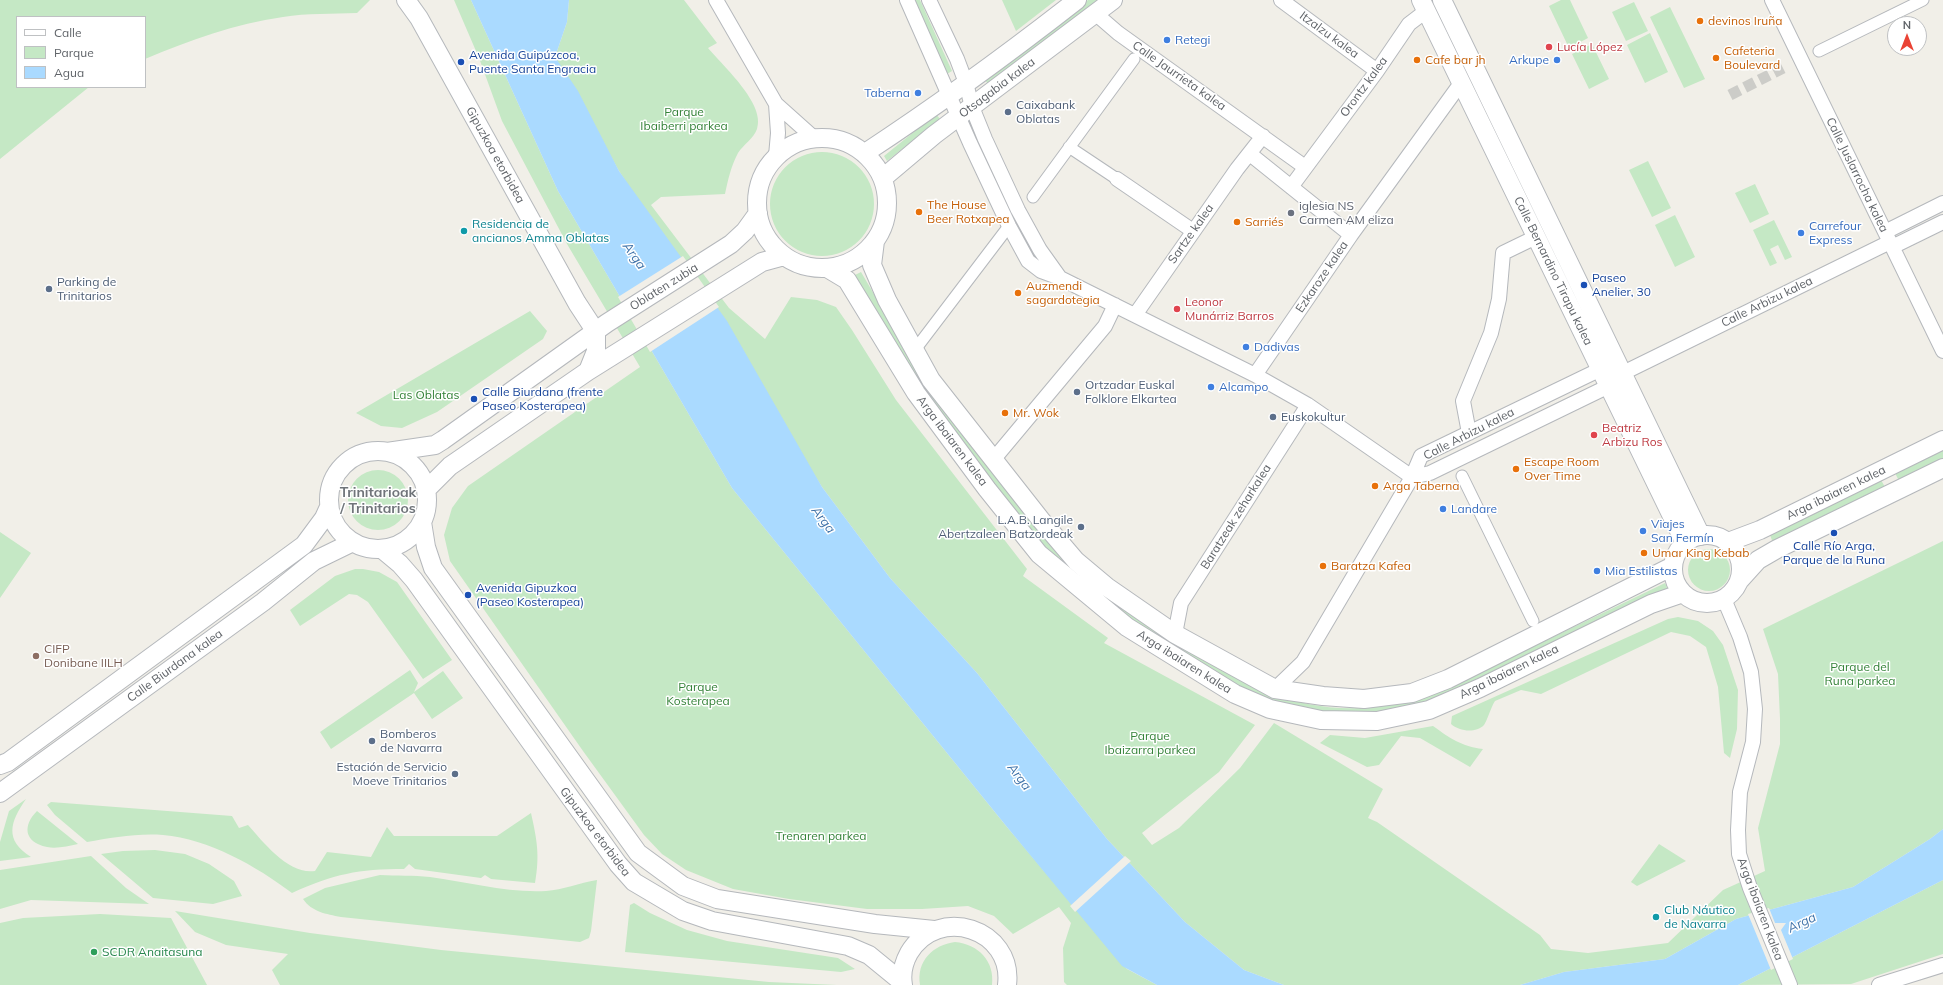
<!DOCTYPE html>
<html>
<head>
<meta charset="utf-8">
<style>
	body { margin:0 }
	#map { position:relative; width:1943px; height:985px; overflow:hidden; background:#f1efe8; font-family:Mulish,sans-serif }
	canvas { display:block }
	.legend { position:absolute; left:16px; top:16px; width:130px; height:72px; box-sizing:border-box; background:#fff; border:1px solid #bfc1c3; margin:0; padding:5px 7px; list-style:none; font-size:12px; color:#5f6368 }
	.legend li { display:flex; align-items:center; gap:8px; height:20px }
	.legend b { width:20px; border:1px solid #bfc1c3 }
	.north { position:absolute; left:1887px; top:16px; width:40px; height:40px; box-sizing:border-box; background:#fff; border:1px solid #bfc1c3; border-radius:50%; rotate:0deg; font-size:11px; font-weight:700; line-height:16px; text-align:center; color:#5f6368 }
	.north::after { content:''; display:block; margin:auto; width:14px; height:18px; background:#ea4335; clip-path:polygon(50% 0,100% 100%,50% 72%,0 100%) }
</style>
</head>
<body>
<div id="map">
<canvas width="1943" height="985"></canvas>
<ul class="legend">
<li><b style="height:5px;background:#fff"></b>Calle</li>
<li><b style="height:11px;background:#c5e8c5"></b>Parque</li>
<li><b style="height:11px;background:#aadaff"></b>Agua</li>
</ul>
<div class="north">N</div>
</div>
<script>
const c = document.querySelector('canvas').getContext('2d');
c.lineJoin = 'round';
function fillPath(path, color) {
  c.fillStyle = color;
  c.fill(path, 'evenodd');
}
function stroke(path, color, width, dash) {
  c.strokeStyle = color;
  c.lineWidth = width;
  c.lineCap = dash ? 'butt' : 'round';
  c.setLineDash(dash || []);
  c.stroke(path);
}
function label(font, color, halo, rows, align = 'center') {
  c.font = font + ' Mulish,sans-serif';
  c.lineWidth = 3;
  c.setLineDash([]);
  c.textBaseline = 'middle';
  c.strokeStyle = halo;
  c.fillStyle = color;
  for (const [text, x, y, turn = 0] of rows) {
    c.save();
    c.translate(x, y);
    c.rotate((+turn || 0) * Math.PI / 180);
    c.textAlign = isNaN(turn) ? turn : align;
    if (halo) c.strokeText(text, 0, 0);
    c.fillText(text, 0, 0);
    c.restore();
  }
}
const green = new Path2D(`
	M0 0H370L357 13C333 14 307 13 283 17 235 24 190 40 145 59V17H17V87H89L0 159Z
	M454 0H471L558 191 732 488 1007 827 1127 969 1157 985H1067L1064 982 1063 948 1071 923 1059 907 1013 934 994 916 968 906 922 909H867L789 899 733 889 686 870 662 854 644 835 583 751 450 561 444 535 452 508 468 486 640 367 567 244 502 121 479 58Z
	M569 0H684L717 43 708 48C723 66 766 104 757 129 754 138 743 145 738 153 731 166 728 180 725 194L661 197 651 205 729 308 765 339 791 297 817 300 836 307 852 330 896 400 1027 569 1023 576 1108 638 1104 643 1255 725 1219 772 1142 833 1152 845 1179 828 1240 768 1274 723 1383 789 1368 818 1377 822 1540 935 1551 949 1588 953 1668 943 1723 890 1765 871 1758 828 1780 744V719L1778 674 1763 629 1943 541V829L1930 839 1853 887 1736 919 1665 959 1564 972 1520 985H1284L1244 970 1185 922 1107 839 977 673 890 578 822 487 619 171 555 57 567 22Z
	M913 0H920L952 71 947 74Z
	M1002 0H1056L1016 31Z
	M1088 0H1097L988 84 984 79Z
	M1561 0H1570L1588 38 1569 48 1549 6Z
	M1634 2 1648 31 1626 41 1612 12Z
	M1670 7 1705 79 1684 88 1650 17Z
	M1650 33 1668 72 1645 83 1627 45Z
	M1592 44 1609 79 1589 89 1572 54Z
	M936 114 940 119 887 161 884 156Z
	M770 204a52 52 0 1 1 104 0a52 52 0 1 1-104 0Z
	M1648 161 1671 208 1652 217 1629 170Z
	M1755 184 1769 214 1750 223 1735 193Z
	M1675 215 1695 257 1675 267 1655 225Z
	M1774 220 1792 257 1785 260 1778 245 1770 249 1777 263 1770 266 1753 230Z
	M861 272 927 384 1050 541 1266 692C1280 696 1294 701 1308 704 1353 713 1398 707 1441 691L1665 583 1669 592 1435 701 1386 714 1308 712 1259 698 1134 625 1041 544 921 390 855 275Z
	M530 311 547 331 543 339 437 412 402 428 381 426 356 413Z
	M1943 449V459L1899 481 1895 473Z
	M348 500a30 30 0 1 1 60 0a30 30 0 1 1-60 0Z
	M1881 480 1885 487 1773 543 1770 535Z
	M0 532 31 553 0 598Z
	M1688 570a21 21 0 1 1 42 0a21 21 0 1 1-42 0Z
	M355 569H363L379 572 397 582 452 660 423 679 368 602 357 595 349 594 300 626 290 610 335 576Z
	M1678 617 1698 621 1713 631 1723 645 1738 690 1737 729 1730 758 1724 753 1718 687 1706 647 1690 636 1671 632 1541 694 1521 690 1495 701C1491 707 1487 721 1484 725 1475 734 1459 731 1451 724L1452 716 1668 619Z
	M410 670 418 683 414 692 443 671 463 698 432 719 414 693 331 749 320 732Z
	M1433 726C1451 739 1461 746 1483 749L1470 767 1420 738 1401 736 1379 765 1367 767 1320 743 1330 735 1365 738Z
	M26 799C10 822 4 840 31 857L0 861V842L9 811Z
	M51 802 232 816 239 828 248 825C264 843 289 875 315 871L327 852 371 857 387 827 394 836H497L531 813C537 840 540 855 535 883L491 879 485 875 481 878 415 869 409 864 404 869C358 869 334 874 292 893 256 866 209 839 163 835 137 833 111 838 87 842L55 815 47 805Z
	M37 811 78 844C68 846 57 849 47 847 23 842 23 825 37 811Z
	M1659 844 1686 861 1637 886 1631 882Z
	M155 850 185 854 209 864 234 881 242 896 213 904 153 898 101 854 123 851Z
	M91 856 126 888 149 904 31 900 0 909V870Z
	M380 875C397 876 413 875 430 877 468 882 507 893 546 891 563 890 579 883 597 880L591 931 589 938 580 942 341 917C326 914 312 912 303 899L325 888Z
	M1943 880V954L1851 984 1738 985Z
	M634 903 650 913 687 930 727 941 838 958 855 969 841 972 625 952 630 905Z
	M175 911 310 933 441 950 769 982 837 985H280L272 970 288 954 226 945 195 932Z
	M100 914 171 918 207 985H0V923L23 918Z
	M955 942C978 944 995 961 992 985H920C916 961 933 945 955 942Z`);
const water = new Path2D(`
	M471 0H569L567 22 555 57 578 91 619 171 727 321 822 487 890 578 977 673 1107 839 1185 922 1244 970 1284 985H1157L1122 966 1007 827 732 488 558 191Z
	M1943 829V880L1738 985H1520L1564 972 1665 959 1736 919 1853 887 1930 839Z`);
const pier = new Path2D(`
	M683 256 719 307 650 352 618 297Z
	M1125 856 1131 861 1075 912 1070 906Z
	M1769 908 1775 923H1786L1781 930 1793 959 1771 970 1748 914Z`);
const pedestrianTunnel = new Path2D(`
	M1730 95 1783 68`);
const pedestrian = new Path2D(`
	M1819 51 1923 0
	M1069 147 1117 179
	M1033 197 1134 59
	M914 351 1009 226
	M1462 476 1533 621`);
const minor = new Path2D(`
	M716 0 776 104 814 138
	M907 0 970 143 1009 226 1028 261 1041 271 1060 278 1255 375 1308 405 1412 477
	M929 0 957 59 966 83 972 107 985 139 1018 210 1040 250 1060 278
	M1281 0 1377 71
	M1772 0 1943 351
	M1096 14 1118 33 1305 167
	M776 104 778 133 776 156
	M1250 154 1351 235
	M1117 179 1193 231
	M1291 187 1377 71 1409 24 1426 11
	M1885 232 1943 203
	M1892 247 1943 222
	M1135 315 1237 169 1263 136
	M1623 373 1890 242
	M1255 375 1351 235 1461 83
	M1469 433 1463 401 1491 333 1499 299 1503 253 1536 237
	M993 460 1105 326 1115 305
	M1412 477 1430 473 1609 386
	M1724 599 1740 637 1751 672 1755 709 1753 742 1740 792 1738 830 1739 854 1750 888 1790 985
	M1175 634 1181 603 1308 405
	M1275 689 1303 662 1412 477 1421 456 1601 369
	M1879 985 1943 965`);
const tertiary = new Path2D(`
	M406 0 419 18 577 303 596 332V351L588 371
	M1421 0 1685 543
	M1442 0 1701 536
	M757 203a65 65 0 1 1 130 0a65 65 0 1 1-130 0Z
	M865 153C938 105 1008 54 1077 0
	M883 178 934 135 1113 0
	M875 241 872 265 887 300 931 380 1041 520 1076 561 1107 587 1175 634 1275 689 1323 696 1364 699 1412 693 1448 679 1673 566
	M827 268 847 280 916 393 987 489 1039 554 1127 627 1235 694 1270 709 1321 720 1377 721 1429 710 1480 688 1651 604 1683 593
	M329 500a49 49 0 1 1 98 0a49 49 0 1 1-98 0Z
	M387 452 435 445 443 440 607 323 731 244 745 231 758 213
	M426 490 450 466 588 371 762 262 784 256
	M422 522 426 547 433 568 638 853 683 886 717 899 875 924 934 930
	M1673 569a34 34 0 1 1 68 0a34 34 0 1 1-68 0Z
	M1728 542 1760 530 1943 440
	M382 549 400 564 414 580 618 864 634 882 683 911 712 921 848 946 869 955 902 982
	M1739 581 1758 560 1777 549 1943 468
	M0 765 8 762 304 545 324 518 329 507
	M0 793 263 602 314 561 353 542
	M903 985C901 974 904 962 909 953 938 904 1014 929 1007 985`);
const markers = [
	[1700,21,4,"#e8710a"],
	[1167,40,4,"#3f7fe0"],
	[1549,47,4,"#e0444e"],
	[1716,58,4,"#e8710a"],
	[1417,60,4,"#e8710a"],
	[1557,60,4,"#3f7fe0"],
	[461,62,4,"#1a4fb4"],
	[918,93,4,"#3f7fe0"],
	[1008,112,4,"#5c6f8a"],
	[919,212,4,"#e8710a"],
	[1291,213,4,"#6b7280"],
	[1237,222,4,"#e8710a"],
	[464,231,4,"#0f9aa8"],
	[1801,233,4,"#3f7fe0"],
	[1584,285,4,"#1a4fb4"],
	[49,289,4,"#5c6f8a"],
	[1018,293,4,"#e8710a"],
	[1177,309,4,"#e0444e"],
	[1246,347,4,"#3f7fe0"],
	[1211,387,4,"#3f7fe0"],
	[1077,392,4,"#5c6f8a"],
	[474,399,4,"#1a4fb4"],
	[1005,413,4,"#e8710a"],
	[1273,417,4,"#5c6f8a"],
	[1594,435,4,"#e0444e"],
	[1516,469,4,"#e8710a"],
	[1375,486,4,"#e8710a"],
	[1443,509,4,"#3f7fe0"],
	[1081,527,4,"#5c6f8a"],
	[1643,531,4,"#3f7fe0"],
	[1834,533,4,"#1a4fb4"],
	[1644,553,4,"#e8710a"],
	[1323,566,4,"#e8710a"],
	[1597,571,4,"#3f7fe0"],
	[468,595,4,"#1a4fb4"],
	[36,656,4,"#8d6e63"],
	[372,741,4,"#5c6f8a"],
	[455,774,4,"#5c6f8a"],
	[1656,917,4,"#0f9aa8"],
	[94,952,4,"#2e9e5b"]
];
const foodNames = [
	["devinos Iruña",1708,21],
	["Cafeteria",1724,51],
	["Boulevard",1724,65],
	["Cafe bar jh",1425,60],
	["The House",927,205],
	["Beer Rotxapea",927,219],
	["Sarriés",1245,222],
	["Auzmendi",1026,286],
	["sagardotegia",1026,300],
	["Mr. Wok",1013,413],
	["Escape Room",1524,462],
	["Over Time",1524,476],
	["Arga Taberna",1383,486],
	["Umar King Kebab",1652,553],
	["Baratza Kafea",1331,566]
];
const streetNames = [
	["Itzalzu kalea",1329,35,36],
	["Calle Jaurrieta kalea",1179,76,35],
	["Orontz kalea",1364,87,-54],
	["Otsagabia kalea",997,88,-37],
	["Gipuzkoa etorbidea",495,155,61],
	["Calle Juslarrocha kalea",1857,175,64],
	["Sartze kalea",1191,234,-55],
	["Calle Bernardino Tirapu kalea",1553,271,64],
	["Ezkaroze kalea",1322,277,-56],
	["Oblaten zubia",664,287,-32],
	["Calle Arbizu kalea",1767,302,-26],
	["Calle Arbizu kalea",1469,434,-27],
	["Arga ibaiaren kalea",952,441,53],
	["Arga ibaiaren kalea",1836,493,-26],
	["Baratzeak zeharkalea",1236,517,-58],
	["Arga ibaiaren kalea",1184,662,32],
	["Calle Biurdana kalea",175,666,-36],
	["Arga ibaiaren kalea",1509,672,-26],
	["Gipuzkoa etorbidea",595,832,53],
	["Arga ibaiaren kalea",1760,909,69]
];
const shopNames = [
	["Retegi",1175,40],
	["Arkupe",1549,60,"right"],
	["Taberna",910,93,"right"],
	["Carrefour",1809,226],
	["Express",1809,240],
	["Dadivas",1254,347],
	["Alcampo",1219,387],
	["Landare",1451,509],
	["Viajes",1651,524],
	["San Fermín",1651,538],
	["Mia Estilistas",1605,571]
];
const healthNames = [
	["Lucía López",1557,47],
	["Leonor",1185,302],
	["Munárriz Barros",1185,316],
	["Beatriz",1602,428],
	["Arbizu Ros",1602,442]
];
const transitNames = [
	["Avenida Guipúzcoa,",469,55],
	["Puente Santa Engracia",469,69],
	["Paseo",1592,278],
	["Anelier, 30",1592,292],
	["Calle Biurdana (frente",482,392],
	["Paseo Kosterapea)",482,406],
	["Calle Río Arga,",1834,546,"center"],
	["Parque de la Runa",1834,560,"center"],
	["Avenida Gipuzkoa",476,588],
	["(Paseo Kosterapea)",476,602]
];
const serviceNames = [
	["Caixabank",1016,105],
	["Oblatas",1016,119],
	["Parking de",57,282],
	["Trinitarios",57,296],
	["Ortzadar Euskal",1085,385],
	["Folklore Elkartea",1085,399],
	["Euskokultur",1281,417],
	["L.A.B. Langile",1073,520,"right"],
	["Abertzaleen Batzordeak",1073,534,"right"],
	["Bomberos",380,734],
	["de Navarra",380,748],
	["Estación de Servicio",447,767,"right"],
	["Moeve Trinitarios",447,781,"right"]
];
const parkNames = [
	["Parque",684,112],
	["Ibaiberri parkea",684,126],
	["Las Oblatas",426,395],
	["Parque del",1860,667],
	["Runa parkea",1860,681],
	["Parque",698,687],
	["Kosterapea",698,701],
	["Parque",1150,736],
	["Ibaizarra parkea",1150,750],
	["Trenaren parkea",821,836]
];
const worshipNames = [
	["iglesia NS",1299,206],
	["Carmen AM eliza",1299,220]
];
const cultureNames = [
	["Residencia de",472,224],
	["ancianos Amma Oblatas",472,238],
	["Club Náutico",1664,910],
	["de Navarra",1664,924]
];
const educationNames = [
	["CIFP",44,649],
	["Donibane IILH",44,663]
];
const leisureNames = [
	["SCDR Anaitasuna",102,952]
];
const waterNames = [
	["Arga",634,256,55],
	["Arga",823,520,53],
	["Arga",1019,777,53],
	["Arga",1802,923,-26]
];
const quarterNames = [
	["Trinitarioak",378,493],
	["/ Trinitarios",378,509]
];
fillPath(green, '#c5e8c5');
fillPath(water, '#aadaff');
fillPath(pier, '#f1efe8');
stroke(pedestrianTunnel, '#ccccc8', 11, [11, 5.5]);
stroke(pedestrian, '#b5b8bc', 13);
stroke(minor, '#b5b8bc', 16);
stroke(tertiary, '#b5b8bc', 20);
stroke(pedestrian, '#fff', 11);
stroke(minor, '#fff', 14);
stroke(tertiary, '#fff', 18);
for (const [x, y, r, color] of markers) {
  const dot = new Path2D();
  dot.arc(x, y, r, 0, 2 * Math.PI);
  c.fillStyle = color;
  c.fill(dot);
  stroke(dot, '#fff', 1.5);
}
label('12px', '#c56008', '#fff', foodNames, 'left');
label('12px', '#5f6368', '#fff', streetNames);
label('12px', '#366cbe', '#fff', shopNames, 'left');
label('12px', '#be3a42', '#fff', healthNames, 'left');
label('12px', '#164399', '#fff', transitNames, 'left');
label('12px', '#4e5e75', '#fff', serviceNames, 'left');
label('12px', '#348238', '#fff', parkNames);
label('12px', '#5b616d', '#fff', worshipNames, 'left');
label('12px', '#0d838f', '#fff', cultureNames, 'left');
label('12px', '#785e54', '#fff', educationNames, 'left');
label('12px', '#27864d', '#fff', leisureNames, 'left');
label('italic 13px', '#4174aa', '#fff', waterNames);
label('bold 14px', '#70757a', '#fff', quarterNames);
</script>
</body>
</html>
